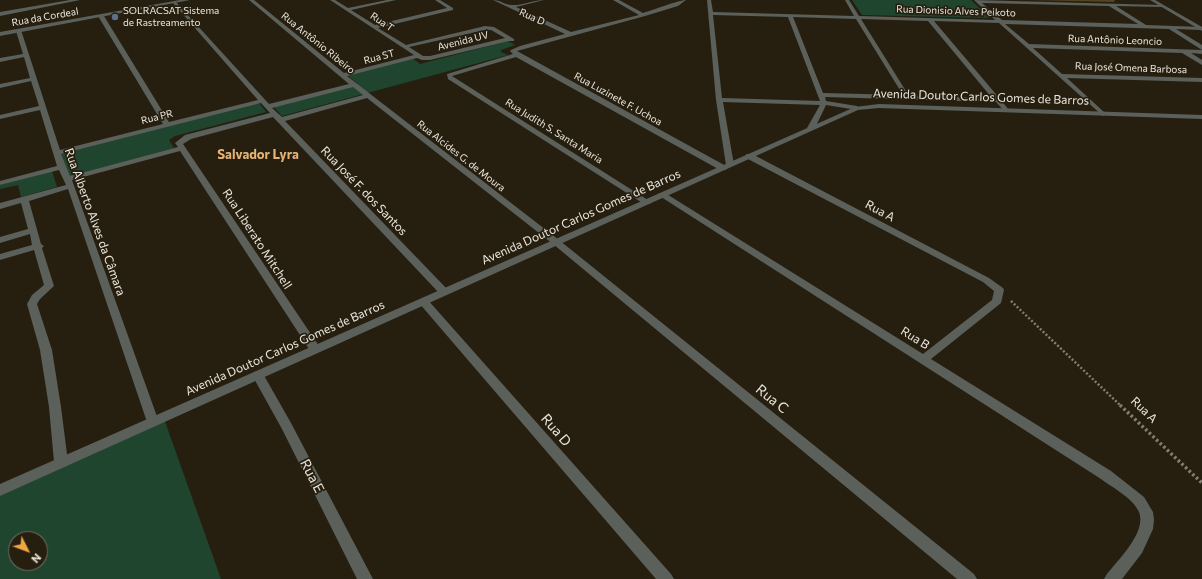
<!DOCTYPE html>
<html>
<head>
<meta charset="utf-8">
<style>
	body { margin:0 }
	#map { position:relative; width:1202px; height:579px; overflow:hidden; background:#261f10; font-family:Commissioner,sans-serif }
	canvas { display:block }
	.north { position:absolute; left:8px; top:531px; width:40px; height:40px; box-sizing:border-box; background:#261f10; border:1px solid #756f62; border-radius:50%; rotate:132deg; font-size:11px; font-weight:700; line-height:16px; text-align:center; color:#ebe6dc }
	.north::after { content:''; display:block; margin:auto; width:14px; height:18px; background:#f1a63f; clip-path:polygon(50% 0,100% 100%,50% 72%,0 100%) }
</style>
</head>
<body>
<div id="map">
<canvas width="1202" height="579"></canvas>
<div class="north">N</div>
</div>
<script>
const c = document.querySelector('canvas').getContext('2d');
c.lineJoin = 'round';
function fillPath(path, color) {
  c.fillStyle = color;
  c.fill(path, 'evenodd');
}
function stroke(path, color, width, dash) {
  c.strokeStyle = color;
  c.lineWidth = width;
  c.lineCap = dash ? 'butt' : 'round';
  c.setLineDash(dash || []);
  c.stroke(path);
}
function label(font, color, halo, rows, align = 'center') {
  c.font = font + ' Commissioner,sans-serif';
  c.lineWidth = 3.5;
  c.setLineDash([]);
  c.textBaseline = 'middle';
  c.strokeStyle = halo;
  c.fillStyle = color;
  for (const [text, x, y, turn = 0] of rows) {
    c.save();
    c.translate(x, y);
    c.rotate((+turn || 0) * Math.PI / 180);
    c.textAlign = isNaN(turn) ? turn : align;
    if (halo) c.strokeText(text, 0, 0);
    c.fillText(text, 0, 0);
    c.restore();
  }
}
const green = new Path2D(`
	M852 0H971L990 18 862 15Z
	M508 41 515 45 501 50V52L508 55 282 116 273 106 358 84 347 75 412 58 420 64Z
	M259 103 266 112 175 136 169 140 174 148 68 177 60 154Z
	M52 171 57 187 21 197 18 185 0 189V185Z
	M163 416 221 579H0V491ZM16 539H40V563H16Z`);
const pathFar1 = new Path2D(`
	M1011 301 1121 406`);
const path = new Path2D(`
	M1120 405 1202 483`);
const minor = new Path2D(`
	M70 0H80L0 16V12Z
	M249 0H254L344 73 414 55 330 0H335L348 8 387 0H396L351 10 375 25 447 8 435 0H440L453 8V10L378 28 406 45 485 26 494 27 514 39V41H509L430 60H422L417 58 347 76 559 240 974 574 977 579H957L553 244 367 98 285 121 448 290 449 292 448 294H440L273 117 191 139 183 144 319 346 321 349 319 352H311L180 151 72 180 159 422 157 425 153 427 149 425 147 422 68 189 29 201 41 244 44 246 42 248 54 286 40 299 37 304 52 350 61 407 68 462 66 466 61 468 56 466 54 462 49 407 40 350 27 304 32 295 44 285 34 250 0 260V254L32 245 30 234 0 243V237L28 229 21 203 0 209V203L66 185 59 170 0 185V181L57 166 40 110 0 119V115L39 106 31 81 0 88V84L30 78 24 57 0 62V58L23 54 16 31 21 30 60 150 163 124 98 16 101 14 104 16 169 122 258 100 173 3 175 1 269 104 349 84ZM485 30H491L505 38 430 56H423L409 47ZM353 87 363 95 282 117 272 108ZM261 103 270 113 185 135 175 143 178 147 70 176 61 154Z
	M493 0C500 0 505 5 512 5 521 6 534 0 544 0L516 7 571 32 639 15 613 0H619L643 13C653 10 679 0 686 0L678 6 645 16 517 51 726 166V170H720L516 57 452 76 651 202 650 204H644L448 79 447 74 513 54 510 51 511 50 520 46 565 34Z
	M707 0H711L713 12 854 16 845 0H849L859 16 995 20 974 0 1161 5 1163 7 1116 6 1146 25 1202 27 1201 30 1176 29 1202 45V50L1169 29 1005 24 1029 44 1202 50V54L1191 53 1202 60V65L1182 53 1033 48 1062 74 1202 78V82L1067 78 1105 113 1106 114 1103 116 999 23 934 21 1000 99 1009 110 1008 111H1004L996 102 825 97 826 101 857 106 860 108 857 110 826 105 815 128 811 130 807 128 820 105 723 102 734 165 730 167 726 165 716 100ZM982 3 1109 6 1138 24 1002 20ZM713 15 788 17 820 101 722 98ZM793 17 856 19 903 95 823 93ZM861 19 928 21 992 98 909 96Z
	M746 154H752L989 278 1003 288 1004 290 1001 303 931 359 1111 471 1144 497 1153 512 1154 520 1153 529 1142 553 1122 579H1104L1107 574C1118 560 1147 532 1139 512 1133 498 1113 488 1101 479L658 195 659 193H665L923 354 992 300 994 291 983 282 746 158Z
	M423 298 427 299 671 574 674 579H656L419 303 418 301Z
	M258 371 262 372 291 423 373 579H357L282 429 252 375 254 372Z`);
const tertiary = new Path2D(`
	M180 0H190L0 36V32Z
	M1150 0H1155L1202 27V31Z
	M879 104 1202 115V119L879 108 858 110 0 496V484L855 107Z`);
const wall = new Path2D(`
	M1030 0H1115L1114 2Z`);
const markers = [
	[115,17,4,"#5c6f8a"]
];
const farPoinames = [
	["SOLRACSAT Sistema",123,11],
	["de Rastreamento",123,23]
];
const farStreetnames = [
	["Rua Dionisio Alves Peikoto",956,11,2],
	["Rua da Cordeal",45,17,-10],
	["Rua D",532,17,24],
	["Rua T",382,22,34],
	["Rua Antônio Leoncio",1115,40,2],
	["Avenida UV",463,41,-14],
	["Rua Antônio Ribeiro",318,43,39],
	["Rua ST",379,57,-15],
	["Rua José Omena Barbosa",1131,68,2],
	["Rua Luzinete F. Uchoa",618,99,29],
	["Rua PR",157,117,-14],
	["Rua Judith S. Santa Maria",554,131,32],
	["Rua Alcides G. de Moura",461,156,38]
];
const streetNames = [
	["Avenida Doutor Carlos Gomes de Barros",981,97,2],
	["Rua José F. dos Santos",364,191,46],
	["Rua A",880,211,28],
	["Avenida Doutor Carlos Gomes de Barros",581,217,-24],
	["Rua Alberto Alves da Câmara",95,222,70],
	["Rua Liberato Mitchell",257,239,57],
	["Rua B",915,338,32],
	["Avenida Doutor Carlos Gomes de Barros",285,348,-24],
	["Rua A",1144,410,44]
];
const farDistrictnames = [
	["Salvador Lyra",258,155]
];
const nearStreetnames = [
	["Rua C",772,399,39],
	["Rua D",556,430,49],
	["Rua E",312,476,63]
];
fillPath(green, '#20452f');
stroke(pathFar1, '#837d71', 2.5, [2, 2]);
stroke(path, '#837d71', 3.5, [2.5, 2.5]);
fillPath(minor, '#5b605a');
fillPath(tertiary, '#5b605a');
fillPath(wall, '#554420');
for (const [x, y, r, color] of markers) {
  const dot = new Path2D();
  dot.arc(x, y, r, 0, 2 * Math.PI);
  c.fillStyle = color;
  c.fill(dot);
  stroke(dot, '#261f10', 1.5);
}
label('10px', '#ebe6dc', '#261f10', farPoinames, 'left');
label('10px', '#ebe6dc', '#261f10', farStreetnames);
label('12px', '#ebe6dc', '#261f10', streetNames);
label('bold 13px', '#e7b374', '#261f10', farDistrictnames);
label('14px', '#ebe6dc', '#261f10', nearStreetnames);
</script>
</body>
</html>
